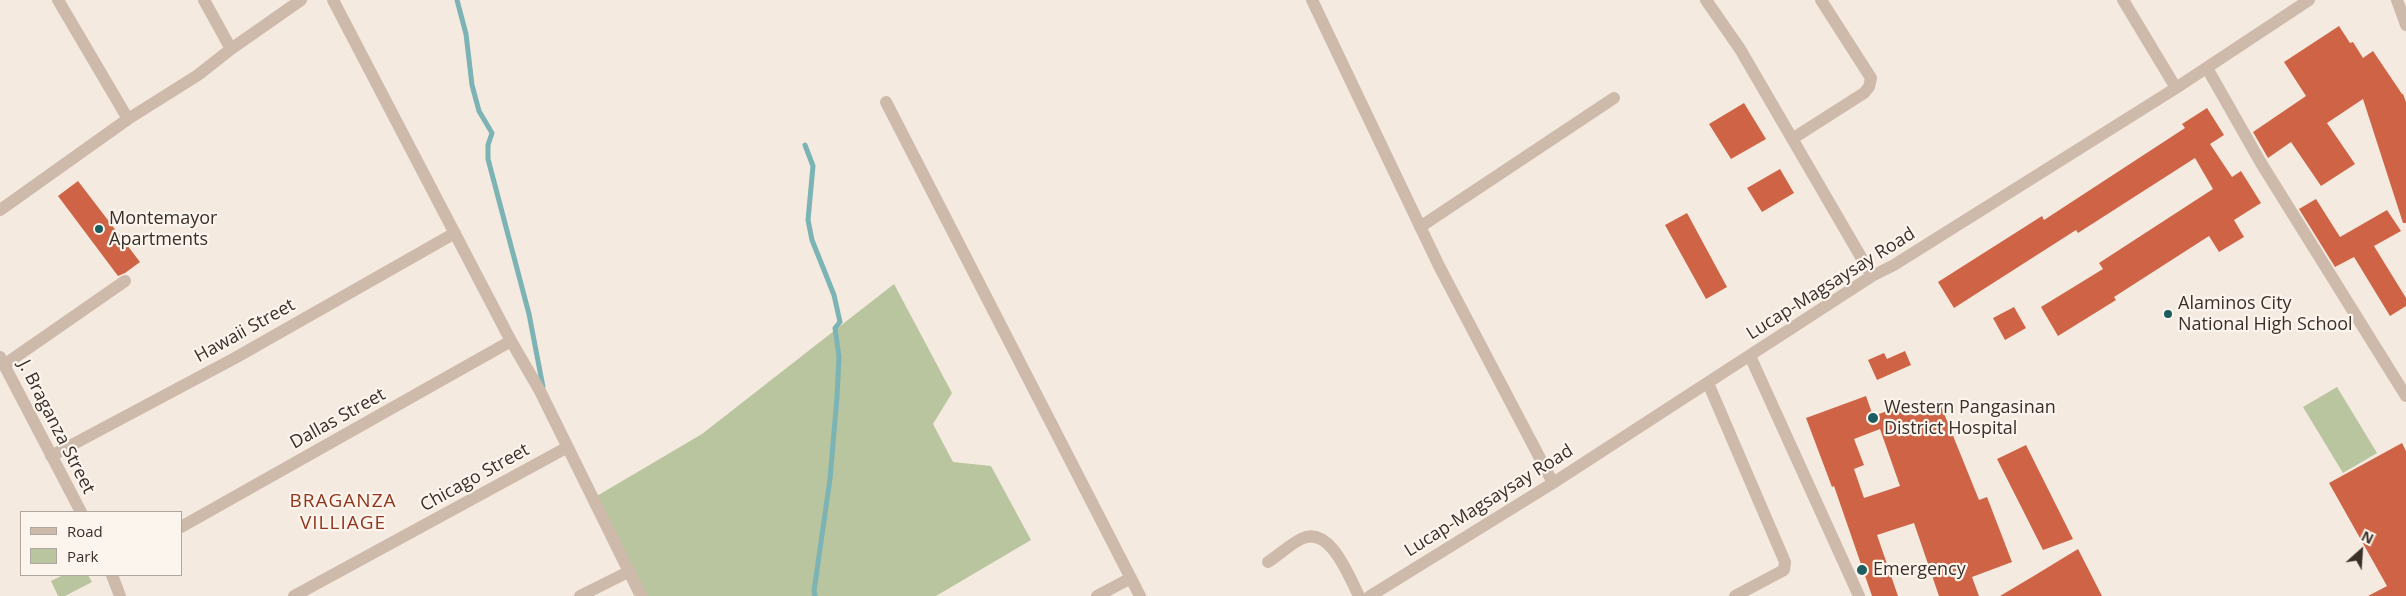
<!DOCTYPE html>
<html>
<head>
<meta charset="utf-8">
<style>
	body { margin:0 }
	#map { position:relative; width:2406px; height:596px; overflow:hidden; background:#f5eae0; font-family:"Open Sans",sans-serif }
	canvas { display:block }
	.legend { position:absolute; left:20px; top:511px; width:162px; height:65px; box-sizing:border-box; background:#fcf5ed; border:1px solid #afa69f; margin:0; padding:6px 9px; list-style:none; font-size:15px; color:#3b2f2a }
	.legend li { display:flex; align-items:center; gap:10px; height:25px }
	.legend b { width:25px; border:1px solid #afa69f }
	.north { position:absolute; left:2336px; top:526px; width:50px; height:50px; -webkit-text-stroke:4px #fcf5ed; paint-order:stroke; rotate:26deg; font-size:14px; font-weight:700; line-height:20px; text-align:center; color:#3b2f2a }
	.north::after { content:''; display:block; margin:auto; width:18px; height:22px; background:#3b2f2a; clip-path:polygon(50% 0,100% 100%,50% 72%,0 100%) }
</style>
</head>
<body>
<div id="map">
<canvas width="2406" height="596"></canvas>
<ul class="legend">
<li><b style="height:6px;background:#cebaaa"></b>Road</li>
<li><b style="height:14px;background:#b9c59e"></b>Park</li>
</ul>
<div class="north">N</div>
</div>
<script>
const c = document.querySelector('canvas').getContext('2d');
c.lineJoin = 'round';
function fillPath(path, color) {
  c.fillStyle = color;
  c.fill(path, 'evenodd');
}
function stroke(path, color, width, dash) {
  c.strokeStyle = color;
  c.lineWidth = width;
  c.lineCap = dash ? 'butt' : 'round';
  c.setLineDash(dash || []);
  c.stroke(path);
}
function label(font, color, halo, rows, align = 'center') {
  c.font = font + ' "Open Sans",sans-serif';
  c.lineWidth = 4.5;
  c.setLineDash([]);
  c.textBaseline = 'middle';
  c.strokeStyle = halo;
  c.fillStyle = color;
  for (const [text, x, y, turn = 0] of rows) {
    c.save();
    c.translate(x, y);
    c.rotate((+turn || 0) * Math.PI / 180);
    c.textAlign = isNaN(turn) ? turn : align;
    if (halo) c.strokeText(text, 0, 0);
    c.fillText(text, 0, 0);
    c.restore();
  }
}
const green = new Path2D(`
	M894 284 952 393 933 424 953 462 991 466 1031 540 936 596H638L590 500 702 434Z
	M2337 387 2377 453 2343 473 2303 407Z
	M63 575H88L92 582 65 596H58L51 581Z`);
const stream = new Path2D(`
	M457 0 466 34 472 85 479 111 492 133 488 145V159L529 314 543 387
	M805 145 813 166 808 220 812 240 834 295 840 322 835 328 839 357 837 397 830 479 814 591 815 596`);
const building = new Path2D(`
	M2339 26 2350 43 2353 42 2363 58 2373 51 2402 94H2403L2406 102V223H2403L2363 99 2327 123 2355 164 2321 186 2291 142 2268 158 2253 132 2306 96 2284 62Z
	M1744 103 1766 139 1731 159 1709 124Z
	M2207 108 2224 135 2210 144 2232 177 2241 171 2261 203 2234 220 2244 237 2219 252 2209 236 2114 297 2116 300 2058 336 2041 307 2103 269 2099 263 2213 189 2195 158 2078 233 2076 230 1954 308 1938 282 2042 216 2044 220 2185 128 2182 124Z
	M1780 169 1794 193 1762 212 1747 188Z
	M78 181 140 262 125 273 118 276 58 196Z
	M2316 199 2340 237 2387 210 2401 231 2374 246 2406 298V306L2390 316 2354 257 2335 267 2299 209Z
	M1687 213 1727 287 1706 299 1665 225Z
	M2014 307 2026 328 2005 340 1993 318Z
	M1905 351 1911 365 1877 380 1868 360 1884 353 1887 359Z
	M1866 396 1873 416 1910 403 1915 416 1941 406 1979 500 1987 497 2012 562 1972 577 1979 596H1939L1914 523 1877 535 1898 596H1872L1834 486 1832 487 1806 418ZM1880 429 1900 486 1864 498 1854 469 1864 465 1854 439Z
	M2402 443 2406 451V596H2368L2387 586 2329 483Z
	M2026 445 2073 539 2043 550 1997 459Z
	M2078 549 2102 596H2000L2032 577Z`);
const minor = new Path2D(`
	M58 0 128 119
	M204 0 231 49
	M333 0 511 341 540 391 641 596
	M1312 0 1439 266 1553 483
	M1706 0 1740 49 1872 276
	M2123 0 2176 88
	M2397 0 2406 25
	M2207 68 2261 163 2406 396
	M886 102 1140 596
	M1792 139 1864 93 1869 87 1871 78 1821 0
	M0 210 128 119 198 75 231 49 301 0
	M1420 227 1614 98
	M1750 356 1859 596
	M0 357 81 512
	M4 365 125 281
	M1708 383 1785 562 1784 570 1735 596
	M51 456 235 358 455 233
	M181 527 511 341
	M1268 562C1279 555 1289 545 1301 539 1330 524 1349 577 1359 596
	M112 575 120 596
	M294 596 566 448
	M580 596 630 571
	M1097 596 1131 578
	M1370 596 1553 483 1872 276 1894 265 2176 88 2309 0`);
const markers = [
	[99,229,5,"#1c5d60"],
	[2168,314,5,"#1c5d60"],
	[1873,418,6,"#1c5d60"],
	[1862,570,6,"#1c5d60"]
];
const poiNames = [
	["Montemayor",109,219],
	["Apartments",109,240],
	["Alaminos City",2178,304],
	["National High School",2178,325],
	["Western Pangasinan",1884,408],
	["District Hospital",1884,429],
	["Emergency",1873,570]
];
const streetNames = [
	["Lucap-Magsaysay Road",1831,284,-32],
	["Hawaii Street",245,331,-29],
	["Dallas Street",338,419,-29],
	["J. Braganza Street",56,427,63],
	["Chicago Street",475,478,-29],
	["Lucap-Magsaysay Road",1489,501,-32]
];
const neighbourhoodNames = [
	["BRAGANZA",343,502],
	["VILLIAGE",343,524]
];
fillPath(green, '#b9c59e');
stroke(stream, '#7cb3b4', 5);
fillPath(building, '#ce6445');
stroke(minor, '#cebaaa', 12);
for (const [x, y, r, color] of markers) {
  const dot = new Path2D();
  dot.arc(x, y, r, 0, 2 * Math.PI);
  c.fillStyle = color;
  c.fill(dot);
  stroke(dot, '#fcf5ed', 2);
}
label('18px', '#3b2f2a', '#fcf5ed', poiNames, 'left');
label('18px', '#3b2f2a', '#fcf5ed', streetNames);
c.letterSpacing = '1px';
label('19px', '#90371d', '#fcf5ed', neighbourhoodNames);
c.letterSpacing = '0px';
</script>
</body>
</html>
